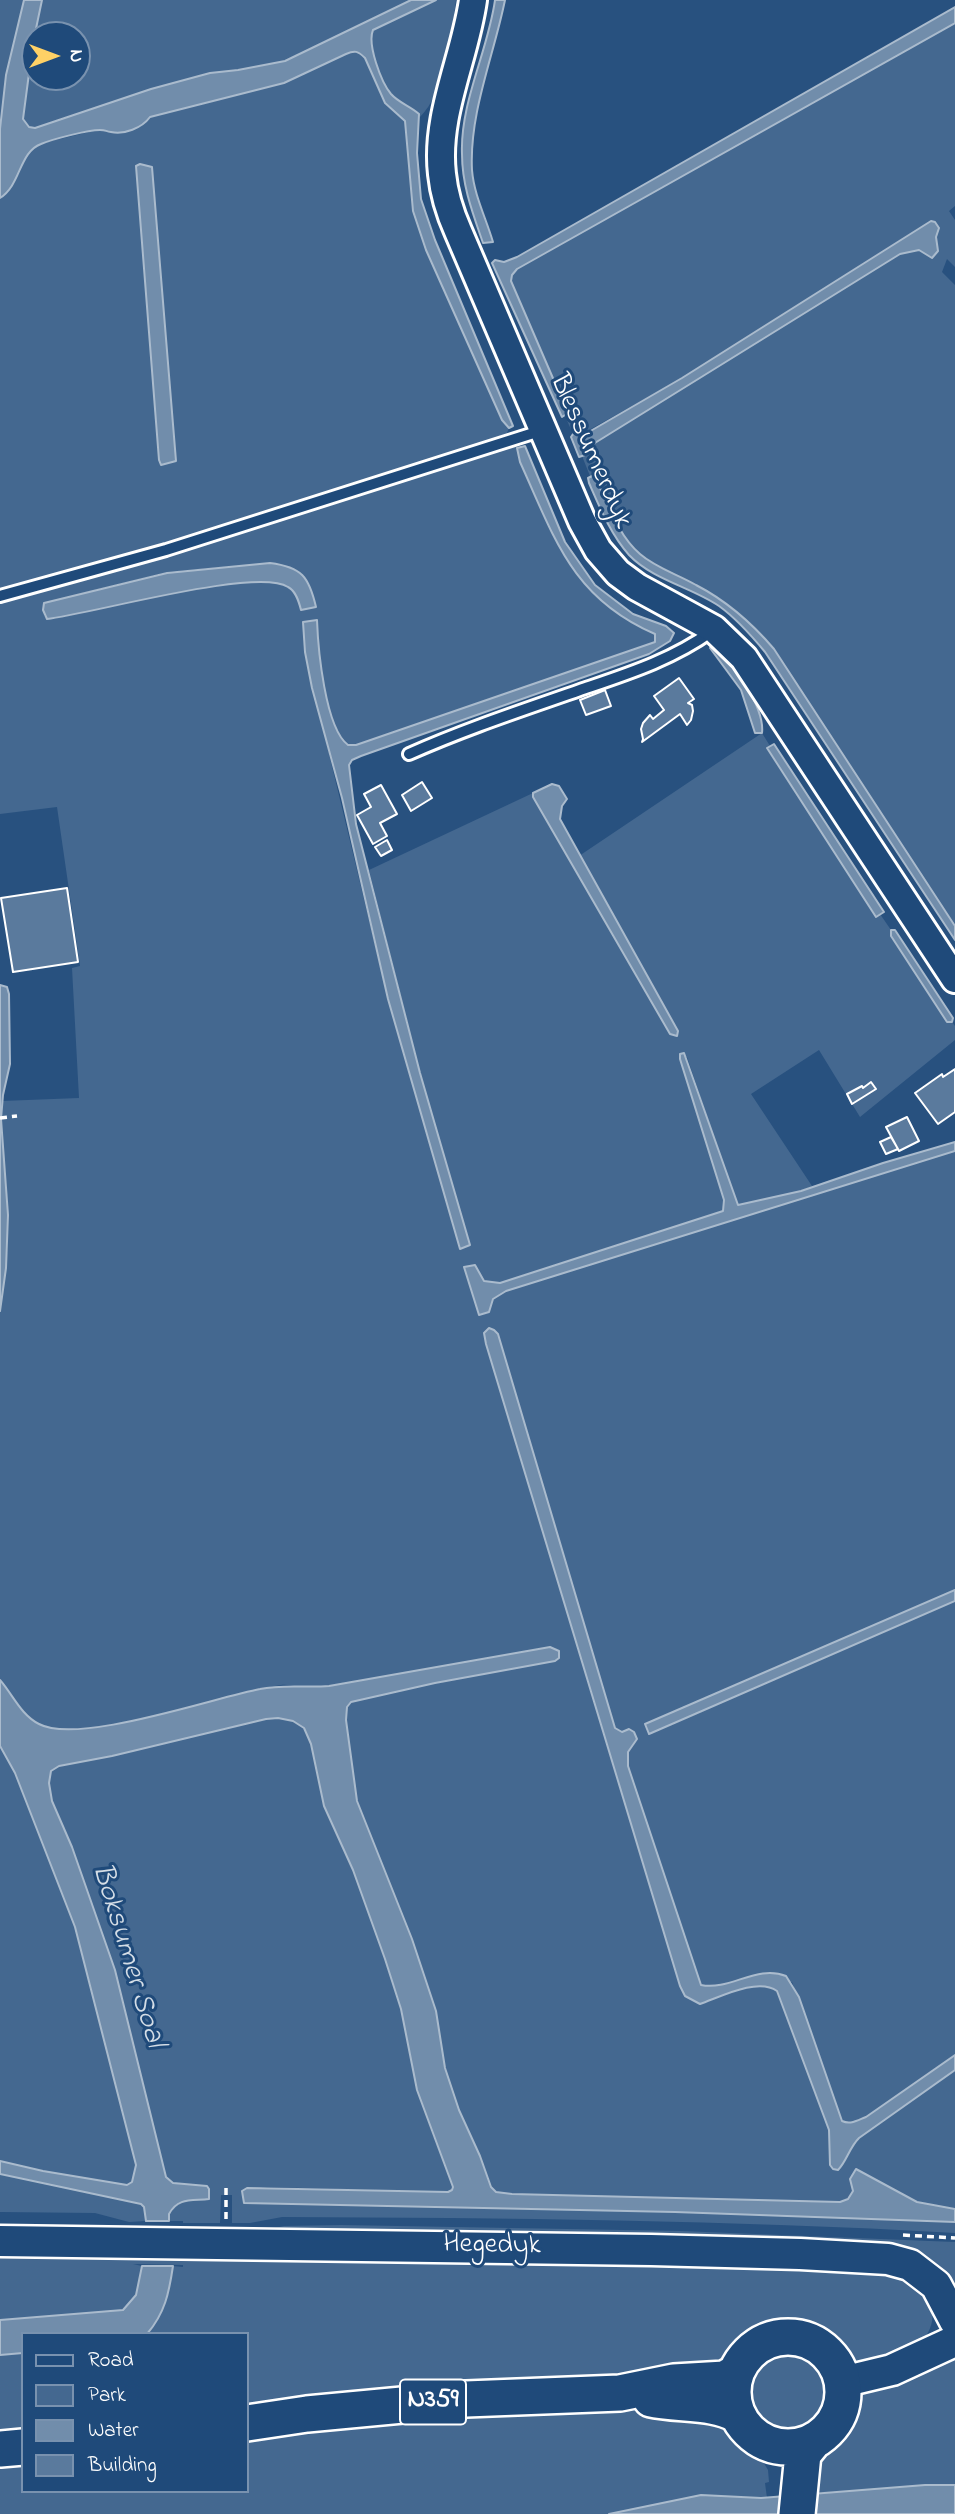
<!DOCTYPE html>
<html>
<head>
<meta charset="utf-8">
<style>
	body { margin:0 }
	#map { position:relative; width:955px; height:2514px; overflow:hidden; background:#28517f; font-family:"Indie Flower",sans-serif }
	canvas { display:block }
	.legend { position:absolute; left:21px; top:2332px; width:228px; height:161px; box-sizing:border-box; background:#1f4a7a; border:2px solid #7992af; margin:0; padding:9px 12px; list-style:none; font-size:21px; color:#fff }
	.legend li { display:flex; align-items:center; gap:14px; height:35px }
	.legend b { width:35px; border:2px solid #7992af }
	.north { position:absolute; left:21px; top:21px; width:70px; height:70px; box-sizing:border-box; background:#1f4a7a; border:2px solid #7992af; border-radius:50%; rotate:90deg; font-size:19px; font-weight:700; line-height:28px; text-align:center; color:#fff }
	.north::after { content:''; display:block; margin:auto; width:24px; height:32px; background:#ffd166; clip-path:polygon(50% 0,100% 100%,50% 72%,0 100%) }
</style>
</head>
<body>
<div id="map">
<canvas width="955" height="2514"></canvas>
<ul class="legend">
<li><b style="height:9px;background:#1f4a7a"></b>Road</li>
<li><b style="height:19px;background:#446890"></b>Park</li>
<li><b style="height:19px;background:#718dab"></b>Water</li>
<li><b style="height:19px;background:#5a7a9d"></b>Building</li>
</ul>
<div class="north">N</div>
</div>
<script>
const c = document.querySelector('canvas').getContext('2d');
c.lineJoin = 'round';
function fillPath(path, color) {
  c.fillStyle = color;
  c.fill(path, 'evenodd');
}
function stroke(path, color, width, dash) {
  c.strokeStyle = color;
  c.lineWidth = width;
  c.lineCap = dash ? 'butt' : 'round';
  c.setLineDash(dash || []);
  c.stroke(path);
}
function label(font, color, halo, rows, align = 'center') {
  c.font = font + ' "Indie Flower",sans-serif';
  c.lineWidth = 6;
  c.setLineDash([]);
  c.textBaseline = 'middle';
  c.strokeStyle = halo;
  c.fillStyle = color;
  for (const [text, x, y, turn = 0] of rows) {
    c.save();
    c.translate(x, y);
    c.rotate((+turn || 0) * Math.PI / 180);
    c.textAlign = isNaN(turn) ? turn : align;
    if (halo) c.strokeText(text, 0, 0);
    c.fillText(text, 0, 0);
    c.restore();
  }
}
const green = new Path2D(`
	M0 0H24L0 129Z
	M42 0H411L285 61 238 70 210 73 151 89 35 128 29 127 23 119 33 43ZM35 35H77V77H35Z
	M436 0H456C452 33 445 93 420 117 414 107 402 105 394 97 382 86 367 45 373 30Z
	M955 23V206L949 211 955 220V267L947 259 942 272 955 285V927L774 649C751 622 727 601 696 585 677 574 656 568 640 554 617 534 607 501 594 475L590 476 582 456 590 446 900 254 919 250 932 257 936 254V237L939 228 935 222 931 221 682 378 580 435 573 434 565 416 568 413 511 281 512 275 517 269Z
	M353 51 359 52 365 58 384 103 405 121 413 211 426 250 502 420 509 428 507 433 478 445 165 545 0 591V198L19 174 30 149 43 143 102 129 113 133 146 122 150 117 284 83ZM146 165 152 167 163 325 174 431 159 459 136 166Z
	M513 445 517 448 520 462C555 539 572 598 656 634L655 642 356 745H348C325 727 318 649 317 620L303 622 330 758 388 999 460 1249 470 1245 420 1073 369 870 533 793 543 815 670 1034 678 1031 579 856 762 733 770 746 767 749 876 916 880 914 891 930 890 933 950 1023 952 1022 955 1026V1040L860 1117 819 1050 751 1094 812 1186 801 1191 743 1205 736 1203 687 1057 680 1059 724 1200 723 1211 500 1283 484 1281 475 1265 464 1268 479 1314 489 1312 493 1299 506 1291 955 1151V1590L645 1724 650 1734 955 1601V2055L866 2117 853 2123 842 2121 792 1982 708 1986 701 1985 698 1978 628 1766V1752L634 1745 622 1732 615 1729 498 1334H484L680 1986 685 1996 700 2004C720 1997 758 1977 777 1991L829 2130 830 2165 846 2160 850 2148 859 2138 955 2070V2209L917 2202 856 2170C854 2184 856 2197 840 2202L512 2194 496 2192 491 2187 480 2156 459 2110 357 1801 346 1720 347 1707 351 1702 435 1683 554 1661 550 1647 329 1686C322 1687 315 1688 308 1688 299 1688 290 1684 281 1685 229 1692 80 1746 39 1724 21 1715 13 1695 0 1680V1311C5 1279 9 1247 8 1214 7 1176 0 1139 2 1101L79 1098 72 968 80 966 57 807 0 814V601L166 557ZM270 563 315 607 302 610C299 601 296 591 288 587 259 569 96 610 58 618L47 619 44 615V603L167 572Z
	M278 1718 292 1721 304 1728 311 1744 324 1806 353 1870 385 1959 401 2009 429 2124 453 2187V2190L449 2192 267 2187 242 2191 244 2203 675 2212 955 2222V2233C731 2220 506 2218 282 2217L250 2223H232V2195H221L220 2223H183V2221H169V2214C176 2201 185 2200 199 2200L187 2186 173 2183 166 2177 115 1970 72 1847 52 1801 49 1782 51 1770 59 1766 112 1756 266 1719Z
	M0 1746 15 1773 75 1927 136 2165 132 2182 127 2185 43 2171 0 2161Z
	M0 2174 141 2204 144 2207 146 2221 129 2222 95 2213 0 2212Z
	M341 2225 681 2231 955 2242V2288L941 2270 920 2255 256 2232 284 2226Z
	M0 2252 636 2260 896 2273C911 2282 922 2288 930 2305 935 2315 932 2327 926 2336 916 2351 875 2366 858 2363 847 2362 840 2350 833 2343 819 2331 801 2324 783 2325 751 2327 738 2355 712 2369L247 2407V2334H147C165 2313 169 2293 173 2266L183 2267V2265L133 2264 142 2266 136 2295 123 2310 0 2320Z
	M23 2353V2432L0 2434V2355Z
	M955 2353V2485L811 2493 812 2475 823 2451 839 2435 860 2395Z
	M748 2392a39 39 0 1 1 78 0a39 39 0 1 1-78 0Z
	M614 2407 644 2408 731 2428 762 2460 768 2470 769 2482 765 2483 767 2498 701 2495 609 2514H0V2463L23 2462V2491H247V2437L388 2419Z`);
const water = new Path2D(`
	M24 0H42L33 43 23 119 29 127 35 128 151 89 210 73 238 70 285 61 411 0H436L373 30C367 44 381 82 391 94 399 103 410 106 419 114L417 153 421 199 435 240 513 426 509 428 502 420 426 250 413 211 405 121 385 103 365 58C358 51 355 50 346 54L284 83 150 117C142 128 124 135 111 132 105 131 106 130 100 130 88 130 53 139 41 144 19 152 21 185 0 198V129L6 75Z
	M495 0H505C494 55 469 113 472 170 474 195 486 218 493 242L483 243C473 214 462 186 462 154 460 102 488 51 495 0Z
	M955 7V23L517 269 512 275 511 281 568 413 562 417 492 263 495 260 504 262 517 257Z
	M140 164 152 167 176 461 161 465 159 460 136 166Z
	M931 221 935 222 939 228 936 237 938 251 932 258 919 250 900 254 590 446 585 455 579 457 571 437 573 434 580 435 587 433 682 378Z
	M525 446 565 542 595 585 633 614 666 626 674 633 670 641 649 654 361 756 352 760 349 765 356 824 420 1073 470 1245 460 1249 388 999 342 798 312 688 305 652 303 622 317 620C318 648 325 728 348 745H356L655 642V634C572 598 555 539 520 462L517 448Z
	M594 475C607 501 617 534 640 554 656 568 677 574 696 585 727 601 751 622 774 649L955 926V940L765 652C751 635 737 619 719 606 691 587 653 580 629 555 611 535 600 508 589 483L588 478Z
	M270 563C302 567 309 577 316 607L301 610C299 602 296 591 288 587 256 567 91 614 47 619L43 610 44 603 167 573Z
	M714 646C733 659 765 709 762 733H755L741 690 710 648Z
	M774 744 884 912 876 917 767 748Z
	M552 784 559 786 567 799 562 806 560 819 678 1031 677 1036 670 1034 533 797V793Z
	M891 930H895L953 1018 952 1022H947L891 936Z
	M0 985 7 987 9 994 10 1064 3 1095 1 1119 8 1215 6 1268 0 1311Z
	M684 1053 738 1205 801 1191 883 1163 955 1142V1151L506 1291 493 1299 489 1312 479 1315 464 1267 475 1265 484 1281 500 1283 723 1211 724 1200 680 1059V1054Z
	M489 1328 494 1330 498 1334 615 1728 622 1732 629 1729 634 1732 637 1739 628 1752V1766L701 1985C730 1991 757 1964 786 1976L799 1997 842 2121C851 2125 858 2120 866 2117L955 2055V2070L859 2138C849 2148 847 2161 838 2170L833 2169 830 2165 829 2130 777 1991C758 1977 720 1997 700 2004L685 1996 680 1986 486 1344 484 1333Z
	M955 1590V1601L649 1734 645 1724Z
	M550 1647 559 1651V1658L555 1661 435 1683 351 1702 347 1707 346 1720 357 1801 412 1939 436 2011 445 2068 459 2110 480 2156 491 2187 496 2192 512 2194 840 2202 848 2199 853 2191 850 2179 856 2169 917 2202 955 2209V2222L675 2212 244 2203 242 2191 247 2188 448 2192 452 2190 453 2187 417 2090 401 2009 385 1959 353 1870 324 1806 311 1744 304 1728 293 1721 278 1718 266 1719 112 1756 59 1766 51 1771 49 1783 52 1801 72 1847 115 1970 166 2177 173 2183 207 2186 209 2189V2199C192 2201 178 2197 169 2214V2221H146L144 2207 141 2204 0 2174V2161L43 2171 127 2185 132 2182 136 2165 75 1927 15 1773 0 1746V1680C13 1695 21 1715 39 1724 78 1745 213 1698 260 1689 283 1684 305 1688 329 1686Z
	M142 2266H173C169 2293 165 2313 147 2334H23V2353L0 2355V2320L123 2310 136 2295Z
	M925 2485H955V2514H609L701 2495 761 2498Z`);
const building = new Path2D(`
	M679 678 694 699 688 703 692 705 693 711 691 720 687 725 680 714 642 742 643 739 641 729 643 723 650 715 653 719 664 710 654 696Z
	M605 690 611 706 586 715 580 700Z
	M422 782 432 798 411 811 402 795Z
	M381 785 397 814 380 823 387 836 373 844 357 815 371 807 364 794Z
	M387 840 392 850 381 856 375 847Z
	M67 888 78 962 13 972 1 898Z
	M955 1069V1112L938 1124 915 1093 942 1074 943 1077Z
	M871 1082 876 1089 852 1104 847 1094 862 1086 863 1088Z
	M907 1117 919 1141 899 1151 886 1127Z
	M891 1137 898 1149 886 1154 880 1142Z`);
const path = new Path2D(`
	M0 1118 17 1116
	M226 2188V2221
	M903 2235 955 2238`);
const service = new Path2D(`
	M0 596 166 550 543 430
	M409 754C465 729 523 710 580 690 627 674 672 660 712 631`);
const tertiary = new Path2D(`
	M473 0C465 58 435 115 442 174 444 194 450 213 458 231L582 521 598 550 618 573 637 587 714 629 744 658 955 979`);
const secondary = new Path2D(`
	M0 2241 651 2250 800 2254 888 2259 910 2265 936 2285 955 2321
	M842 2382 892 2370 955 2341`);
const trunk = new Path2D(`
	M733 2392a55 55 0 1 1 110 0a55 55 0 1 1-110 0Z
	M651 2399C677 2405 716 2401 737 2415
	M247 2423 307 2414 466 2399 620 2393 674 2382 725 2379 735 2373
	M0 2449 23 2447
	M797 2514 803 2454 812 2443`);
const shields = [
	[433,2402,66]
];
const shieldNames = [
	["N359",433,2402]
];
const streetNames = [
	["Blessumerdyk",589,452,66],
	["Hegedyk",492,2247,1]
];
const waterNames = [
	["Boksumer Soal",126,1956,73]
];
fillPath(green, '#446890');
fillPath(water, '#718dab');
stroke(water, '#aabbcd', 2);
fillPath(building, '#5a7a9d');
stroke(building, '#fff', 2);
stroke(service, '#fff', 16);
stroke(tertiary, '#fff', 32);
stroke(secondary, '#fff', 35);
stroke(trunk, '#fff', 40);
stroke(path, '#fff', 3.5, [7, 5]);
stroke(service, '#1f4a7a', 10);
stroke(tertiary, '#1f4a7a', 26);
stroke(secondary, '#1f4a7a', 30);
stroke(trunk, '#1f4a7a', 35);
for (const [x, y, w] of shields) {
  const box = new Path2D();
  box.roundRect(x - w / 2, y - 22.5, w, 45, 5);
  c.fillStyle = '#1f4a7a';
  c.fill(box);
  stroke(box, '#fff', 2);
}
label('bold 26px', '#fff', null, shieldNames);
label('28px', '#fff', '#1f4a7a', streetNames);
label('italic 30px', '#d4dde6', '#1f4a7a', waterNames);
</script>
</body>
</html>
